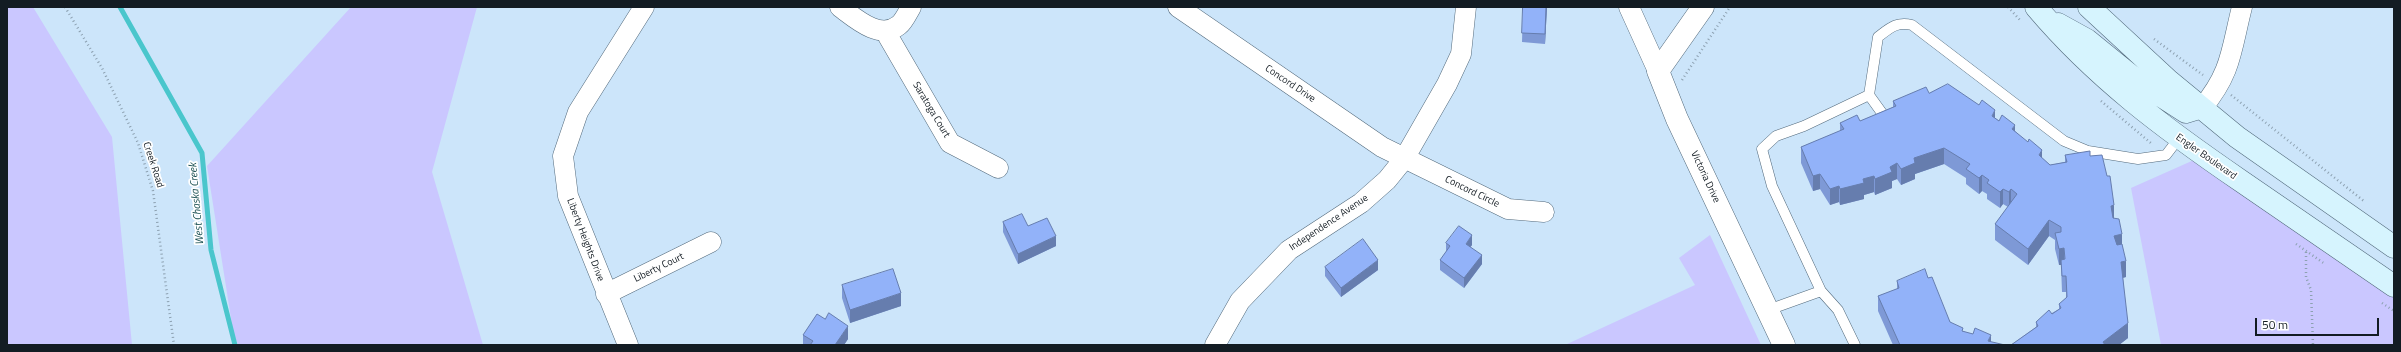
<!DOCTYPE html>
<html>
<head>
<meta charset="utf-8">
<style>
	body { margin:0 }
	#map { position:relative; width:2401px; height:352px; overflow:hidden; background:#cce5fa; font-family:"Titillium Web",sans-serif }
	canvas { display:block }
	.frame { position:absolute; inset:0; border:8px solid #131c23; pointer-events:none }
	.scale { position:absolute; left:2255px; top:318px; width:124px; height:18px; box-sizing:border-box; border:2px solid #131c23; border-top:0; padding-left:5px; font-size:12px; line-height:14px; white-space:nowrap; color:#131c23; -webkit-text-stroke:3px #fff; paint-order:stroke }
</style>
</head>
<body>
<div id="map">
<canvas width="2401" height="352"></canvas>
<div class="frame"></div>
<div class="scale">50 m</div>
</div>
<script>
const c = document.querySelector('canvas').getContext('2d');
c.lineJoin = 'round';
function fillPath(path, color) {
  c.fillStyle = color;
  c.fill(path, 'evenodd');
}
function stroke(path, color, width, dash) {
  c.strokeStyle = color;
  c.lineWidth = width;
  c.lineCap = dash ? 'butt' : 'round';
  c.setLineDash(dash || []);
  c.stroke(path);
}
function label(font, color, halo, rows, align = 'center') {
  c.font = font + ' "Titillium Web",sans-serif';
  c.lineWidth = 3.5;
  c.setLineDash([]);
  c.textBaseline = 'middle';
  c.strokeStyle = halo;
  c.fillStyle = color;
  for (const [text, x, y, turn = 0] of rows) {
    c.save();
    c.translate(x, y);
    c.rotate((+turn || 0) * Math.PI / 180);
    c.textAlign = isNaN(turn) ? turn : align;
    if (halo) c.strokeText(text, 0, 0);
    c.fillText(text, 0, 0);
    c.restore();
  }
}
const green = new Path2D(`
	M7 7H33L112 137 132 345H7Z
	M351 7H477L432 172 483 345H238L233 331 207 166Z
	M2194 160 2394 297V345H2161L2131 188Z
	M1710 235 1761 345H1565L1695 285 1679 258Z`);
const stream = new Path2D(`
	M120 7 202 153 211 250 235 345`);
const path = new Path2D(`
	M65 7 102 68 138 143 153 191 174 345
	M2008 7 2020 20
	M2154 39 2203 75
	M1682 80 1730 7
	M2231 95 2365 202
	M2101 101 2152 144
	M2296 244 2325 264
	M2306 252V277L2311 290 2313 345
	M2382 303 2394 311`);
const service = new Path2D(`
	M1869 95 1887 120
	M1821 291 1838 310 1855 345
	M1768 310 1821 291 1772 186 1762 149 1776 136 1804 126 1869 95 1878 37C1890 28 1897 21 1912 25L2064 141 2088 151 2138 159 2166 155 2179 138`);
const minor = new Path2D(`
	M840 7C855 18 880 41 899 25 904 21 908 12 911 7
	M1178 7 1382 147 1508 209 1544 212
	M1629 7 1658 71
	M885 31 950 143 998 168
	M2202 108C2232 72 2231 50 2242 7
	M606 294 711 242
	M628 345 568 196 563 156 578 112 644 7
	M1215 345 1240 301 1289 250 1361 203 1387 180 1404 159 1447 84 1461 54 1466 7`);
const tertiary = new Path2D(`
	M1703 7 1658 71 1677 119 1784 345`);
const secondary = new Path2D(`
	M2036 7C2096 78 2165 129 2241 181 2292 216 2343 251 2394 286
	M2089 7 2169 81 2237 137 2394 247
	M2058 24 2087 40 2135 79 2186 112 2199 108`);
const wall = new Path2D(`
	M1523 7H1547L1545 44 1522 42Z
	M1929 93 1995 118 2015 131 2042 158 2050 165 2065 162V155L2090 156 2114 219 2122 244 2126 277 2123 278 2128 338 2119 345H2011L2036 327V322L2059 309V304L2066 298V292H2062L2061 265H2059L2055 249V240L2049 236 2028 265 1995 240V224L2008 207 2003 204 2000 208 1987 199V194L1982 191 1979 194 1966 184V178L1944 164 1915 174V179L1901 185 1897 179 1892 181V188L1875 195 1874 192 1864 195V199L1840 205 1839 202 1830 205 1820 189 1813 191 1801 163V147L1840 131V123L1860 121 1893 107V101Z
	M1003 222 1028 226 1056 246 1018 264 1003 232Z
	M1446 243 1472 245 1470 247 1482 264 1464 288 1440 270V260L1446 252Z
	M1325 267 1378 270 1341 297 1325 276Z
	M1928 278 1950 322 1963 331 1991 342 2005 345H1893L1878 311V296L1897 289V281Z
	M842 285 901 306 850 323 842 298Z
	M803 335 848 339 844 345H803Z`);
const shadedWall = new Path2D(`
	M1546 7H1547L1545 44V34Z
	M1995 110V126L1992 116Z
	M2015 125V141L2012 129Z
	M1944 148V164L1915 174V179L1901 185V169L1914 158Z
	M2042 150V166L2039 155Z
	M1897 163V179L1892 181V188L1875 195V179L1890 167Z
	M1820 174V189L1813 191V176Z
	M1982 175V191L1979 194V178Z
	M1874 176V192L1864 195V199L1840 205V189L1863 179Z
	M1839 186V202L1830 205V189Z
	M2003 189V204L2000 208V192Z
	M2011 189V205L2009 208V192Z
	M2114 205V221L2111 222V206Z
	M2049 220V236L2028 265V249Z
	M2122 234V250L2114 252V236Z
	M1472 235V245L1466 253V244Z
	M1056 236V246L1018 264V254Z
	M2064 248V264L2061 260V265H2059V249Z
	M1482 255V264L1464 288V278Z
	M1378 260V270L1341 297V288Z
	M2126 261V277L2121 278V262Z
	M901 293V306L850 323V310Z
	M2128 323V338L2119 345H2103V342Z
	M848 326V339L844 345H835Z
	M1991 335V345L1988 341Z`);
const building = new Path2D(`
	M1523 7H1546L1545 34 1522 33Z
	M1948 84 1979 105 1982 100 1995 110 1992 116 1999 121 2002 115 2015 125 2012 129 2028 142 2029 139 2042 150 2039 155 2050 165 2067 162 2065 155 2090 151V156L2102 155 2107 176H2110L2114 205 2111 206 2113 218 2119 219 2122 234 2114 236 2117 245 2122 244 2126 261 2121 262 2128 323 2103 342 2105 345H2011L2038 326 2036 322 2049 310 2052 314 2061 308 2059 304 2067 297 2066 276H2062L2061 260 2065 259 2064 248 2059 249 2055 233 2061 232V227L2049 220 2028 249 1995 224 2017 194 2011 189 2009 192 2003 189 2000 192 1987 183 1989 180 1982 175 1979 178 1966 169 1970 164 1944 148 1914 158 1915 163 1901 169 1897 163 1890 167 1892 172 1875 179 1874 176 1863 179 1864 183 1840 189 1839 186 1830 189 1820 174 1813 176 1801 147 1844 129 1840 123 1857 115 1860 121 1896 106 1893 101 1926 87 1929 93Z
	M1022 214 1028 226 1047 218 1056 236 1018 254 1003 222Z
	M1459 226 1472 235 1466 244 1482 255 1464 278 1440 260 1450 246 1446 243Z
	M1363 239 1378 260 1341 288 1325 267Z
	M893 269 901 293 850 310 842 285Z
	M1925 269 1928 278 1932 277 1950 322 1963 328 1962 331 1973 334 1975 328 1991 335 1988 341 2005 345H1900L1878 296 1899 288 1897 281Z
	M829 313 848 326 835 345H810L813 341 803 335 817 314 825 319Z`);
const streetNames = [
	["Concord Drive",1290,84,34],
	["Saratoga Court",931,110,59],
	["Engler Boulevard",2206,157,35],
	["Creek Road",153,165,72],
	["Victoria Drive",1705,177,65],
	["Concord Circle",1472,192,26],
	["Independence Avenue",1329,223,-34],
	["Liberty Heights Drive",585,240,69],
	["Liberty Court",659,268,-26]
];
const waterNames = [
	["West Chaska Creek",197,204,-95]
];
fillPath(green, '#cac7ff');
stroke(stream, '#4ac6cc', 5);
stroke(service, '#536a7c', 11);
stroke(minor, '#536a7c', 21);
stroke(tertiary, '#536a7c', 23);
stroke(secondary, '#536a7c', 23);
stroke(path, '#8da1b1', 2.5, [1, 3]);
stroke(service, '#fff', 10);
stroke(minor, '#fff', 20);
stroke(tertiary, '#fff', 22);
stroke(secondary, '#d6f4fe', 22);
fillPath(wall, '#7e99d6');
fillPath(shadedWall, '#667dae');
fillPath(building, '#92b2f9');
stroke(building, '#667dae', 1);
label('10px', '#131c23', '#fff', streetNames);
label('italic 11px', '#184e50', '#fff', waterNames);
</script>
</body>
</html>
